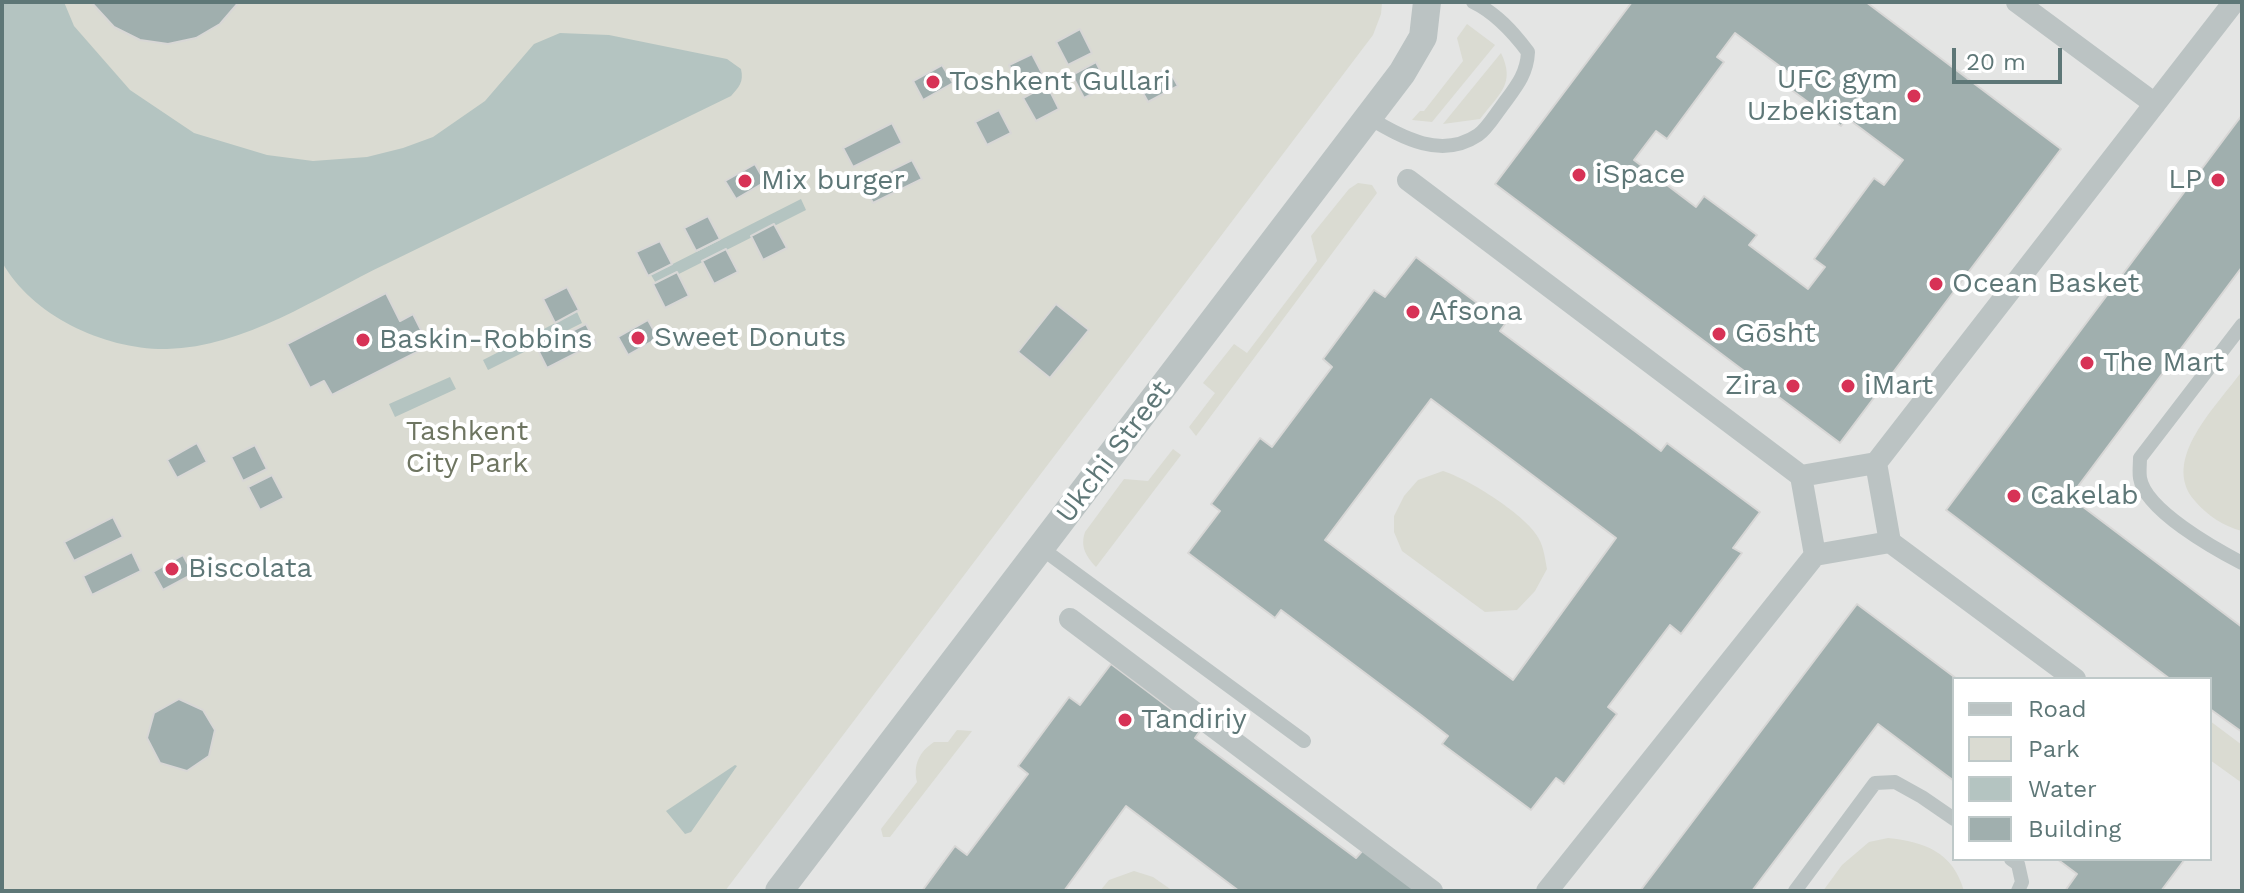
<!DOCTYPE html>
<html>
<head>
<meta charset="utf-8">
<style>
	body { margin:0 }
	#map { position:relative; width:2244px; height:893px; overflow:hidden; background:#f6f5f3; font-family:"Work Sans",sans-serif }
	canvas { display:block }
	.frame { position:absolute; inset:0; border:4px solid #5e7777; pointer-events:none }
	.legend { position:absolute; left:1952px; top:677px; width:260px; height:184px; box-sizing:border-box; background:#fff; border:2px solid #bfc9c9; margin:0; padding:10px 14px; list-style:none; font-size:24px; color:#5e7777 }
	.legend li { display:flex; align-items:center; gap:16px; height:40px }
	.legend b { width:40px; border:2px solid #bfc9c9 }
	.scale { position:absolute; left:1952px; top:48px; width:110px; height:36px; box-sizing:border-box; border:4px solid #5e7777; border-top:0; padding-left:10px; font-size:24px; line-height:28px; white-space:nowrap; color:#5e7777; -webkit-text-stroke:6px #fff; paint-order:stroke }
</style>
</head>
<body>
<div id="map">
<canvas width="2244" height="893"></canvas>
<div class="frame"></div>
<ul class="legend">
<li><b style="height:10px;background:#bbc3c3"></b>Road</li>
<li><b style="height:22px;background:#dadbd2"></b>Park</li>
<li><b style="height:22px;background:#b4c4c1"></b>Water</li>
<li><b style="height:22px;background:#a0afae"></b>Building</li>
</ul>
<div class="scale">20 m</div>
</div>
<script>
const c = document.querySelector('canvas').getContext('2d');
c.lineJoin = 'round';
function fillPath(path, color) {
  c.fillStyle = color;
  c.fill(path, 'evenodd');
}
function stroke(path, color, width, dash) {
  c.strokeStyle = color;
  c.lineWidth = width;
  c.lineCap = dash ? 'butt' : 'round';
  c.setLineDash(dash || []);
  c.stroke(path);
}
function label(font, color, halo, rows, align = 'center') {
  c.font = font + ' "Work Sans",sans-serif';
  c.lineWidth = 8;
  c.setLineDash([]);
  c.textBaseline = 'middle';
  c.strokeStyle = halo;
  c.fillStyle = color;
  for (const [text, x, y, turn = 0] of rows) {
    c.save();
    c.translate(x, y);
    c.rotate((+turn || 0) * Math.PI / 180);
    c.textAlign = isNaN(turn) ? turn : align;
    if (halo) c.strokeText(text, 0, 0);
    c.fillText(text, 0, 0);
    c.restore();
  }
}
const built = new Path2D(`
	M2 2H2242V891H2ZM1954 679H2210V859H1954Z`);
const green = new Path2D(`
	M2 2H1381L1382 3 1381 14 1373 35 725 891H2Z
	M1467 24 1495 45 1432 122 1412 120 1420 111H1424L1463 61 1457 38Z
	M1501 53C1516 84 1499 94 1480 119L1443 124Z
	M1358 183 1372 185 1377 193 1196 436 1189 427 1215 393 1203 383 1234 344 1247 353 1317 261 1311 236 1349 189Z
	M2242 371V531C2223 526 2208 516 2195 501 2159 460 2218 405 2242 371Z
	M1173 449 1181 455 1096 567C1086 556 1080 547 1085 532L1124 479 1148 481Z
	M1443 471C1467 478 1528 516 1539 539 1544 548 1545 559 1547 569L1535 591 1517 610 1485 612 1402 551 1394 532V516L1404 496 1418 480Z
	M2210 721 2242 745V783L2210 760Z
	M957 730 972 731 890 837H883L881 829 917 782C913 765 919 752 934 742H948Z
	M1888 838C1925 842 1953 852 1964 891H1823L1842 865 1869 842Z
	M1134 871 1153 877 1173 891H1100L1109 880Z`);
const water = new Path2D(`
	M2 2H64L74 26 130 90 194 133 267 155 313 161 367 157 403 148 433 137 485 101 534 44 560 33 609 35 727 59 741 69C744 82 739 87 731 96 616 152 501 208 386 264 317 297 245 347 167 349 105 350 32 316 2 262Z
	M801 199 806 210 657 285 651 275Z
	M577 312 582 323 488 370 483 360Z
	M450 377 456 389 395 417 389 404Z
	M735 765 737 766 691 832 685 834 666 811Z`);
const building = new Path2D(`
	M91 2H239L220 24 196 38 168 44 140 40 114 27Z
	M1632 2H1866L2061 149 1840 443 1495 184ZM1735 33 1793 76 1786 86 1841 126 1847 118 1903 160 1884 185 1874 178 1814 259 1825 267 1808 289 1749 245 1757 235 1704 196 1696 207 1634 160 1656 131 1667 139 1724 62 1717 57Z
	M1080 29 1092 53 1068 65 1056 42Z
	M1032 54 1044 77 1020 89 1009 65Z
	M1096 62 1108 86 1084 98 1072 75Z
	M942 65 953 83 923 100 913 81Z
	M1168 68 1178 86 1148 102 1138 84Z
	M1047 85 1059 109 1036 121 1023 98Z
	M999 110 1011 133 987 145 975 122Z
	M2242 115V267L2070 497 2242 627V732L2210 709V679H2170L1946 510Z
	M892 123 902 143 853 167 843 148Z
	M912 160 922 179 873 203 863 184Z
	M755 164 765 182 736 199 725 181Z
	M708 216 720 239 696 251 684 228Z
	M774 224 787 248 763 260 751 236Z
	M660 241 672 264 648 276 636 252Z
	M726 249 738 272 714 284 702 261Z
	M1416 257 1505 324 1500 331 1636 432 1661 451 1667 443 1760 512 1733 548 1742 553 1681 634 1670 625 1608 707 1617 714 1564 784 1556 778 1531 810 1442 744 1448 736 1421 715 1281 610 1275 618 1188 553 1220 511 1211 504 1260 438 1272 447 1332 367 1323 359 1374 290 1385 297ZM1431 399 1616 538 1513 680 1325 540Z
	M677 272 689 296 665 308 653 284Z
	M567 287 579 310 555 323 543 299Z
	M386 293 400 321 413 314 429 346 332 395 324 381 310 388 287 344Z
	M1056 304 1089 330 1050 378 1018 352Z
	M648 320 658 338 628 355 618 337Z
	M586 324 596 343 547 368 537 348Z
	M197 443 207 462 177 478 167 460Z
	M255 445 267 469 243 481 231 457Z
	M272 475 284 498 260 510 248 487Z
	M113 517 123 537 74 561 64 542Z
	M132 552 141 571 92 595 83 576Z
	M183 555 193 574 163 590 153 572Z
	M1857 604 1957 679H1954V781L1878 724 1752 891H1640Z
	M1111 664 1200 731 1195 738 1356 858 1363 850 1418 891H1239L1126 806 1064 891H922L955 846 967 855 1028 774 1018 766 1069 697 1080 705Z
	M179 699 203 710 215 730 209 756 187 771 160 763 147 738 154 713Z
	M2057 859H2185L2161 891H2065L2077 874Z`);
const service = new Path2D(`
	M1369 118C1402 137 1441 160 1478 135 1487 129 1495 115 1502 106 1515 88 1527 75 1528 52 1513 32 1496 13 1473 2
	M2242 325 2140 458C2140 464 2139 472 2140 478 2145 510 2215 549 2242 563
	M1041 548 1304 741
	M2011 859 2018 864 2022 882 2018 891
	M1795 891 1875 783 1895 782 1922 797 1954 819`);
const pedestrian = new Path2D(`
	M2017 2 2155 104
	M1408 180 1801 476
	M1876 463 2234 2
	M1890 542 2075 679
	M1070 619 1432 891
	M1547 891 1815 555 1890 542 1876 463 1801 476 1815 555`);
const minor = new Path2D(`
	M779 891 1402 73 1423 37 1427 2`);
const markers = [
	[933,82,8,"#d73256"],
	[1914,96,8,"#d73256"],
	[1579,175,8,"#d73256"],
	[2218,180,8,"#d73256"],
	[745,181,8,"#d73256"],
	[1936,284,8,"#d73256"],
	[1413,312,8,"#d73256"],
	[1719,334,8,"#d73256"],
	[638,338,8,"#d73256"],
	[363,340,8,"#d73256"],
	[2087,363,8,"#d73256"],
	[1793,386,8,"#d73256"],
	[1848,386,8,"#d73256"],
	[2014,496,8,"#d73256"],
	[172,569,8,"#d73256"],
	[1125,720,8,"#d73256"]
];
const poiNames = [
	["UFC gym",1898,80,"right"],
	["Uzbekistan",1898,112,"right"],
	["Toshkent Gullari",949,82],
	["iSpace",1595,175],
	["LP",2202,180,"right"],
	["Mix burger",761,181],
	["Ocean Basket",1952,284],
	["Afsona",1429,312],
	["Gōsht",1735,334],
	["Sweet Donuts",654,338],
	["Baskin-Robbins",379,340],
	["The Mart",2103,363],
	["Zira",1777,386,"right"],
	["iMart",1864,386],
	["Cakelab",2030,496],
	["Biscolata",188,569],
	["Tandiriy",1141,720]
];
const parkNames = [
	["Tashkent",467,432],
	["City Park",467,464]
];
const streetNames = [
	["Ukchi Street",1114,452,-53]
];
fillPath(built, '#e4e5e4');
fillPath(green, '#dadbd2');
fillPath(water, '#b4c4c1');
fillPath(building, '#a0afae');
stroke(building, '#d8d7d6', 2);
stroke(service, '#bbc3c3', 14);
stroke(pedestrian, '#bbc3c3', 22);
stroke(minor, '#bbc3c3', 28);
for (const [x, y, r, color] of markers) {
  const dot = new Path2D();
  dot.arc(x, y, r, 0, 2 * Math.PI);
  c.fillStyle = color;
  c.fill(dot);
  stroke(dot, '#fff', 3);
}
label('28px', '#5e7777', '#fff', poiNames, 'left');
label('28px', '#6e7561', '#fff', parkNames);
label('28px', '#5e7777', '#fff', streetNames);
</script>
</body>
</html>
